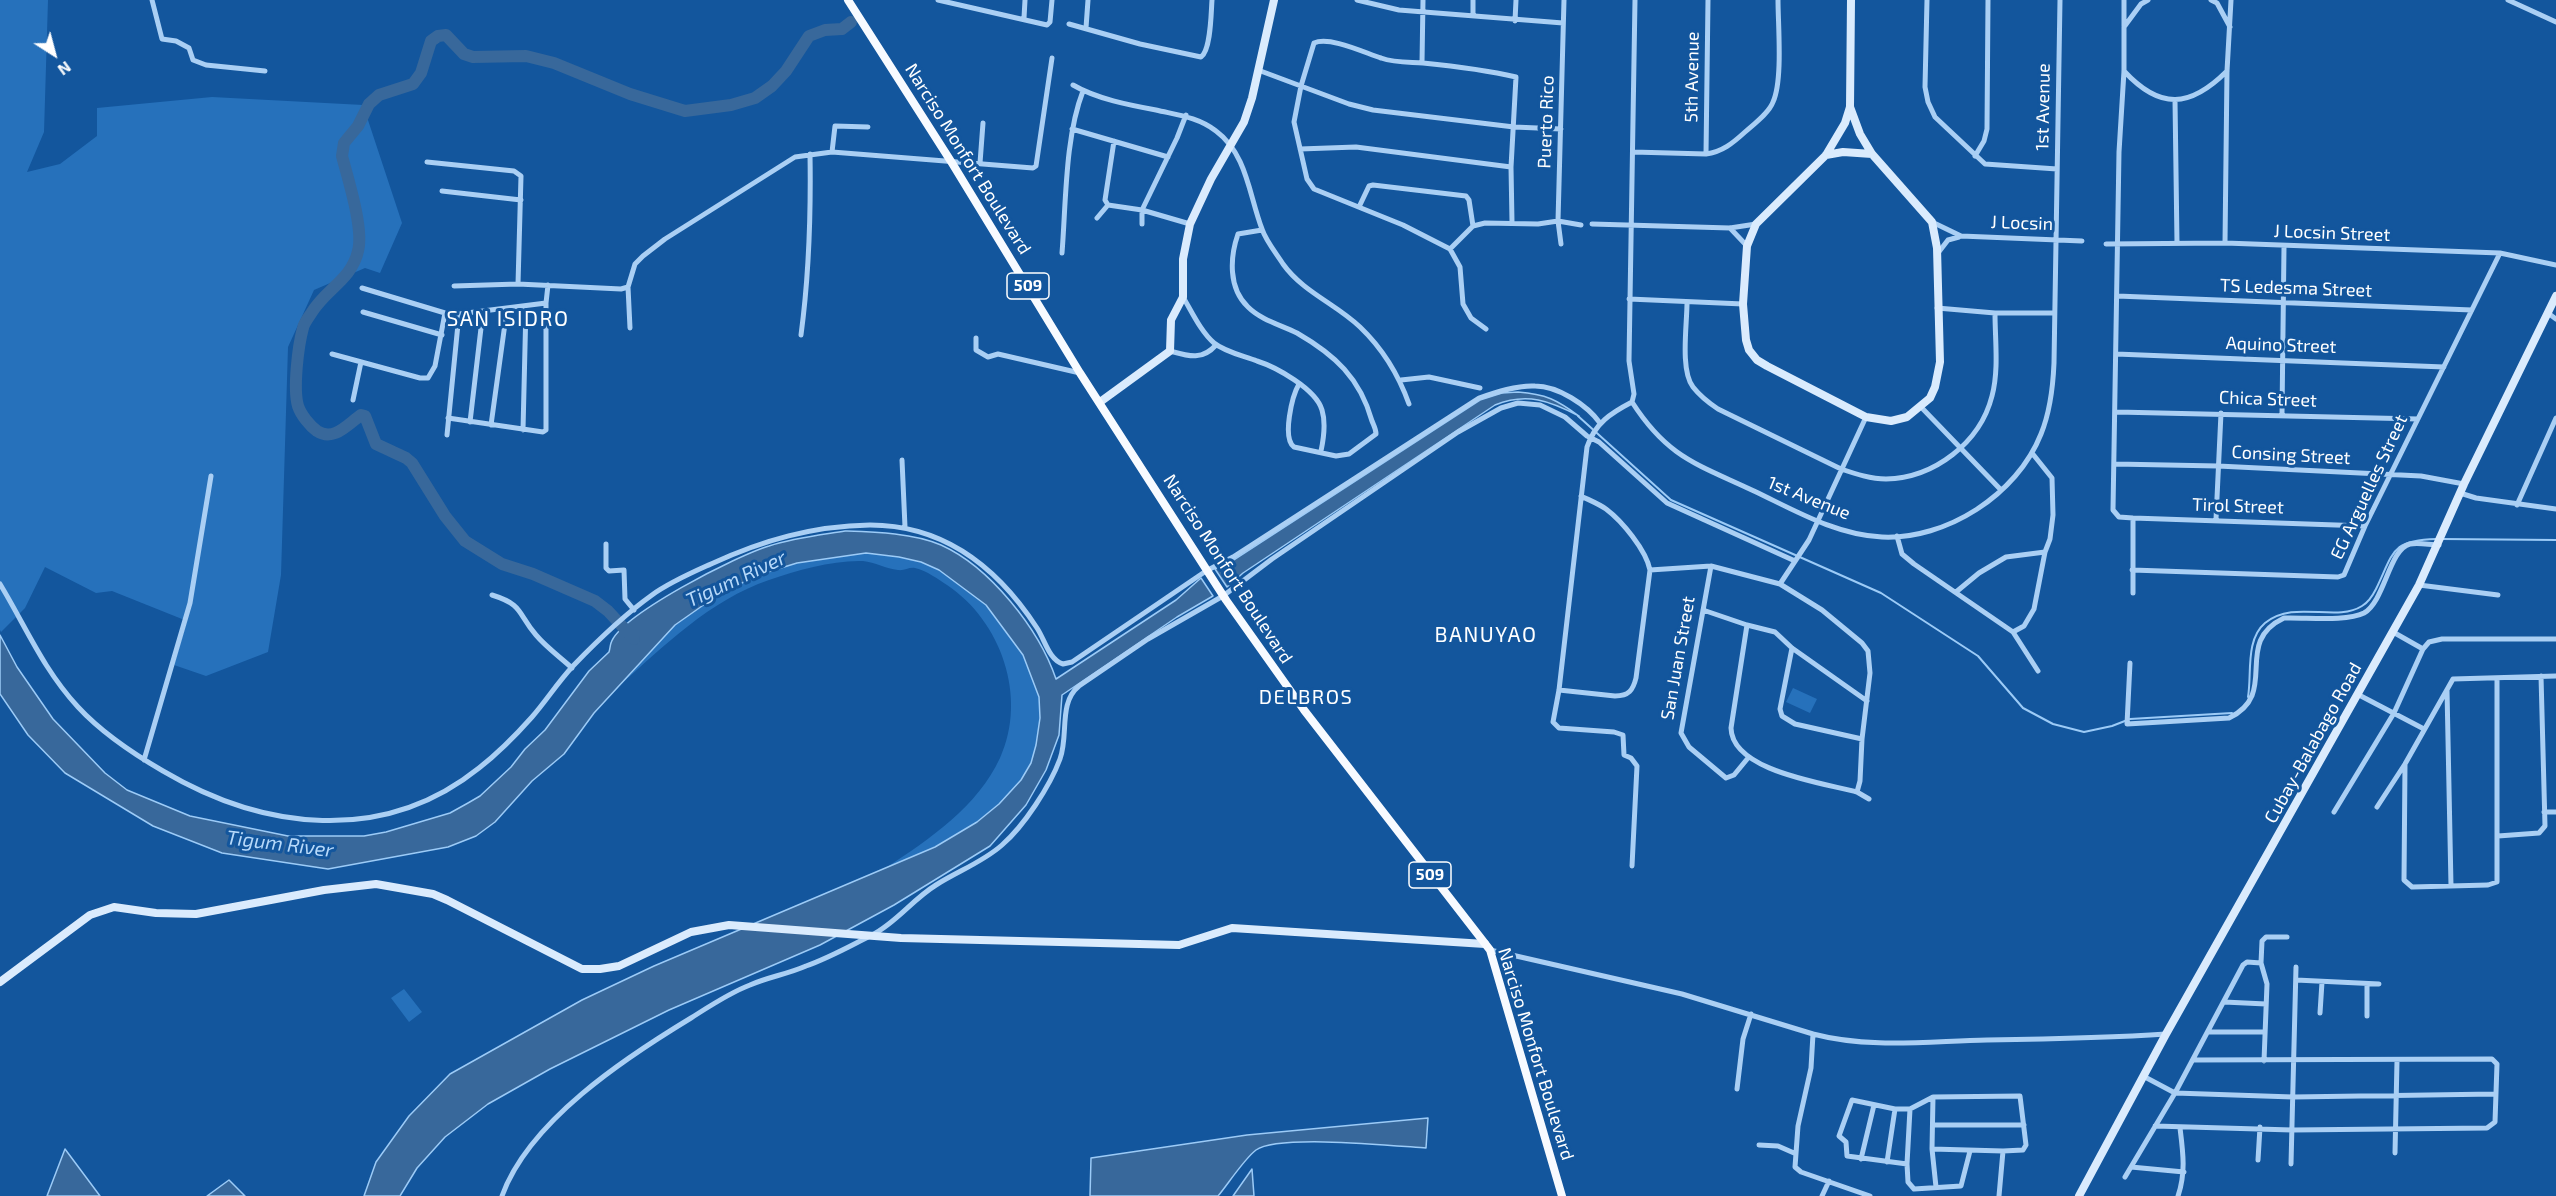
<!DOCTYPE html>
<html>
<head>
<meta charset="utf-8">
<style>
	body { margin:0 }
	#map { position:relative; width:2556px; height:1196px; overflow:hidden; background:#13569d; font-family:"Exo 2",sans-serif }
	canvas { display:block }
	.north { position:absolute; left:24px; top:24px; width:60px; height:60px; -webkit-text-stroke:4px #13569d; paint-order:stroke; rotate:144deg; font-size:16px; font-weight:700; line-height:24px; text-align:center; color:#fff }
	.north::after { content:''; display:block; margin:auto; width:21px; height:27px; background:#fff; clip-path:polygon(50% 0,100% 100%,50% 72%,0 100%) }
</style>
</head>
<body>
<div id="map">
<canvas width="2556" height="1196"></canvas>
<div class="north">N</div>
</div>
<script>
const c = document.querySelector('canvas').getContext('2d');
c.lineJoin = 'round';
function fillPath(path, color) {
  c.fillStyle = color;
  c.fill(path, 'evenodd');
}
function stroke(path, color, width, dash) {
  c.strokeStyle = color;
  c.lineWidth = width;
  c.lineCap = dash ? 'butt' : 'round';
  c.setLineDash(dash || []);
  c.stroke(path);
}
function label(font, color, halo, rows, align = 'center') {
  c.font = font + ' "Exo 2",sans-serif';
  c.lineWidth = 6;
  c.setLineDash([]);
  c.textBaseline = 'middle';
  c.strokeStyle = halo;
  c.fillStyle = color;
  for (const [text, x, y, turn = 0] of rows) {
    c.save();
    c.translate(x, y);
    c.rotate((+turn || 0) * Math.PI / 180);
    c.textAlign = isNaN(turn) ? turn : align;
    if (halo) c.strokeText(text, 0, 0);
    c.fillText(text, 0, 0);
    c.restore();
  }
}
const green = new Path2D(`
	M0 0H48L44 132 27 172 60 164 97 136V108L212 97 363 105 402 223 380 273 365 268 314 290 288 347 281 575 268 652 206 676 174 665 187 621 112 591 96 593 45 567 25 608 1 632 0 630Z
	M866 553C884 555 903 556 920 562 970 578 1033 645 1039 698 1042 718 1039 743 1032 761 1012 811 935 850 887 867 930 839 978 806 1000 758 1028 697 1001 621 947 585 938 579 927 571 915 568 909 567 904 571 898 570 886 569 875 562 863 561 833 560 798 570 769 580 710 600 664 646 618 687L675 625 712 599 768 571 797 563Z
	M1793 688 1817 699 1810 713 1786 702Z
	M404 989 422 1012 409 1022 391 998Z`);
const water = new Path2D(`
	M1518 392C1546 394 1557 400 1579 416 1550 401 1527 392 1495 405L1243 573 1227 587 1215 569 1232 561 1480 400 1502 393Z
	M845 531C875 532 913 533 941 545 990 567 1039 629 1056 679L1176 600 1201 578 1213 596 1177 617 1062 695 1059 735 1046 770 1026 805 990 846 894 905 820 945 669 1010 550 1069 488 1104 445 1137 417 1168 400 1196H364L376 1162 409 1116 450 1074 582 1000 654 966 935 847 977 822 999 804 1021 780 1031 763 1036 745 1040 718 1039 697 1023 655 986 605 939 570 921 562 899 557 866 553 797 563 755 576 712 599 675 625 594 713 564 754 532 781 495 822 476 836 448 847 328 869 222 853 153 826 65 773 28 735 0 694V635L17 667 53 719 105 773 127 790 190 816 288 836H364L386 832 450 813 468 803 480 796 511 767 525 749 545 730 589 671 609 652C610 649 610 646 611 643 620 615 738 555 769 546 793 538 820 535 845 531Z
	M1428 1118 1426 1148C1396 1146 1278 1134 1256 1150 1245 1158 1228 1184 1218 1196H1090L1091 1158 1247 1135Z
	M65 1149 100 1196H47Z
	M1252 1169 1254 1196H1233Z
	M229 1180 245 1196H207Z`);
const stream = new Path2D(`
	M1578 416 1671 500 1881 593 1978 656 2023 708 2053 724 2084 732 2112 726 2130 719 2232 713
	M2442 539 2556 540
	M2248 697C2252 674 2245 640 2265 623 2295 599 2335 623 2362 606 2369 602 2373 595 2376 589 2394 552 2391 540 2436 539`);
const river = new Path2D(`
	M634 639 608 611 595 601 533 574 502 564 465 541 445 516 412 463 406 458 376 444 365 416 361 415C348 424 334 442 317 431 310 426 301 415 298 406 293 389 298 346 303 328 304 323 309 317 312 312 326 289 352 279 358 251 364 229 348 179 342 156L344 143 358 126 369 104 379 95 413 84 421 73 431 41 438 36 446 35 464 54 473 57 526 56 554 63 630 94 685 111 731 105 755 98 772 86 786 71 809 36 825 30 842 29 851 22`);
const street = new Path2D(`
	M152 0 162 39 176 41 189 48 193 60 206 65 265 71
	M938 0 1047 25 1050 22 1052 0
	M1357 0 1399 10 1563 23
	M1635 0 1629 361 1634 394 1632 402C1668 458 1697 464 1754 491 1794 510 1836 535 1882 537 1946 540 2017 495 2041 434 2050 412 2053 387 2054 363L2060 0
	M1927 0 1925 87 1928 102 1935 117 1985 164 2057 169
	M2148 0 2141 4 2124 27V71L2119 152 2113 510 2119 517 2133 518 2365 526
	M2211 0 2217 3 2230 27
	M2508 0 2556 22
	M1473 16V0
	M1024 18 1025 0
	M1515 21 1516 0
	M1069 24 1140 44 1201 57C1211 50 1211 13 1212 0
	M2124 26V0
	M1086 28 1088 0
	M1422 63 1423 0
	M1258 70 1349 104 1373 110 1514 127 1561 129
	M2124 71C2160 110 2190 108 2227 71
	M1073 85C1097 99 1129 105 1156 110 1177 115 1198 117 1216 131 1247 154 1249 195 1262 229 1266 241 1276 253 1283 264 1303 292 1336 304 1360 327 1382 348 1399 376 1409 404
	M2175 100 2177 243
	M1072 129 1168 157
	M1114 141 1105 200 1108 205 1142 210 1190 224
	M1300 149 1356 147 1511 167
	M832 152 835 126 868 127
	M1633 152 1706 154C1722 152 1733 143 1745 132 1754 124 1769 113 1773 102 1783 80 1778 25 1778 0
	M1706 154 1708 0
	M1975 156 1984 141 1987 129 1988 0
	M427 162 514 171 521 176 518 284 621 289 628 287 635 264 643 256 665 239 795 157 832 152 1033 168 1036 166 1052 58
	M980 163 983 123
	M442 191 521 200
	M1359 207 1369 186 1373 185 1466 196 1469 200 1473 226
	M1097 218 1108 205
	M1932 222 1961 236 2082 241
	M1142 224V210L1177 138 1186 115
	M1592 224 1730 228 1756 224
	M1730 228 1747 246
	M1262 230 1238 234C1230 257 1228 288 1248 307 1261 320 1281 325 1297 333 1335 355 1360 378 1372 421 1374 426 1376 429 1376 434L1349 454 1336 456 1294 447C1282 438 1292 396 1299 384
	M2225 243 2227 71 2231 0
	M1561 244 1558 221 1564 0
	M2106 244 2225 243 2500 253 2556 265
	M1450 249 1473 226 1485 223 1538 224 1558 221 1581 225
	M1062 253C1066 203 1065 137 1083 91
	M1938 253 1948 240 1959 237
	M454 286 518 284
	M628 287 630 328
	M362 288 445 313 459 314 546 303
	M2117 296 2472 310
	M1183 297C1192 312 1201 332 1214 343 1225 352 1244 356 1257 361 1276 367 1316 389 1322 410 1326 423 1324 437 1321 451
	M1629 299 1743 304
	M1687 303C1687 325 1680 370 1693 387 1700 396 1709 403 1718 409L1841 469C1856 474 1871 479 1886 479 1934 478 1980 443 1992 396 1999 370 1995 340 1995 313
	M1937 308 1995 313H2054
	M363 312 442 335
	M2548 313 2556 319
	M1486 329 1471 318 1463 304 1460 267 1450 249 1403 225 1314 189 1307 179 1294 122 1301 86 1314 43C1330 36 1365 53 1381 58 1395 63 1409 62 1423 63 1453 66 1486 70 1516 77L1511 167 1512 222
	M801 335C809 275 811 214 810 154
	M976 338V350L988 357 998 354 1080 373
	M1170 351C1188 356 1202 361 1216 345
	M332 354 420 378H428L435 366 445 313
	M2116 354 2444 367
	M1401 380 1429 377 1480 388
	M353 400 361 362
	M1632 402C1611 413 1595 423 1587 447L1559 690 1553 722 1559 728 1614 732 1623 735 1624 755 1631 758 1637 766 1632 866
	M1921 407 2001 490
	M2117 412 2418 419
	M2282 414 2284 247
	M448 418 543 432 546 430V303L548 285
	M470 422 483 311
	M491 425 507 309
	M523 430 526 306
	M447 435 459 314
	M902 460 905 527
	M2115 464 2218 466 2421 476 2464 484
	M2460 493 2476 498 2556 509
	M1581 496C1589 500 1599 504 1606 509 1622 521 1646 550 1650 570L1711 566 1780 584 1822 610 1862 643 1868 651 1870 673 1862 739 1860 781 1857 792
	M2517 505 2556 418
	M2216 519 2221 413
	M1897 536 1902 554 1914 564 2013 632 2038 671
	M606 544V568L609 571 624 570 625 599 634 610
	M1711 566 1681 733 1689 747 1726 778 1734 775 1748 758
	M2132 570 2338 577 2344 575 2365 526 2500 253
	M0 584C26 627 43 669 78 707 102 733 132 753 163 771 263 830 383 845 479 768 497 754 516 735 532 717 546 701 558 682 573 666 597 641 624 615 652 595 670 582 691 573 711 564 763 540 813 526 870 525 945 525 998 568 1037 628 1045 640 1049 660 1063 664L1072 662 1206 571 1233 557 1479 398C1496 392 1517 385 1535 386 1558 386 1587 405 1600 423
	M1780 584 1809 540 1866 417
	M2419 585 2498 595
	M1956 592 1979 573 2006 557 2045 552
	M2133 593V518
	M492 595C524 605 517 613 536 635 546 647 560 657 572 668
	M1703 610 1747 625 1775 632 1792 648 1867 701
	M1747 625 1731 728C1732 771 1823 783 1857 792L1869 799
	M2013 632 2024 626 2034 609 2045 552 2050 539 2053 515 2052 478 2032 453
	M2393 632 2423 649
	M1792 648 1780 709 1782 716 1795 724 1862 739
	M2130 663 2127 724 2229 718C2281 693 2231 643 2284 618 2305 617 2346 622 2364 613 2385 601 2389 549 2410 544 2419 542 2430 545 2439 545
	M1559 690 1615 696C1629 696 1633 690 1636 678L1650 570
	M2447 690 2451 886
	M2359 695 2424 729
	M144 760 190 603 211 476
	M2405 764 2404 880 2412 887 2488 885 2497 882V678
	M2377 807 2405 764 2453 679 2556 676
	M2334 812 2394 713 2423 649 2429 642 2442 639H2556
	M2544 812H2556
	M2498 836 2539 833 2545 826 2541 676
	M1490 950 1682 994 1813 1034 1811 1068 1798 1126 1795 1167 1801 1172 1870 1196
	M2296 980 2379 984
	M2367 984V1016
	M2224 1002 2266 1004
	M2320 1013 2322 982
	M2208 1032H2264
	M1813 1034C1870 1049 1929 1041 1987 1040 2047 1039 2106 1038 2166 1034
	M2264 1061 2267 984 2261 963 2262 941 2266 937H2287
	M2143 1076 2175 1093 2293 1097 2495 1094
	M1737 1089 1743 1039 1751 1014
	M1933 1097 1932 1149 1936 1187
	M1933 1125H2024
	M2155 1126 2292 1130 2487 1128 2495 1122 2497 1064 2492 1059 2193 1060
	M1759 1145 1778 1146 1794 1153
	M1932 1149 2003 1151
	M1970 1151 1961 1186 1914 1189 1908 1182 1907 1164 1847 1156 1846 1142 1839 1136 1852 1100 1895 1109H1910L1933 1097 2020 1096 2026 1145 2023 1150 2003 1151 1999 1196
	M2395 1153 2397 1061
	M1861 1159 1874 1105
	M2258 1160 2260 1127
	M1887 1162 1895 1109
	M1907 1164 1910 1109
	M2291 1164 2296 967
	M2131 1167 2184 1172
	M2125 1177 2175 1093 2243 965 2247 962 2261 963
	M502 1196C529 1121 625 1058 691 1018 710 1006 729 993 750 985 768 977 788 974 806 966 829 958 850 946 872 935 896 923 913 899 936 885 958 871 983 862 1002 845 1024 826 1050 786 1060 759 1069 735 1058 703 1079 686L1148 639 1223 596 1272 559 1458 432 1501 408 1518 403 1540 405 1565 417 1587 436 1599 442 1667 503 1795 561
	M1822 1196 1829 1181
	M2178 1196C2186 1173 2183 1152 2180 1128`);
const secondary = new Path2D(`
	M1851 0 1850 107 1845 123 1826 155 1756 224 1747 246 1743 304 1746 340 1749 350 1757 360 1767 366 1866 417 1891 421 1907 417 1930 398 1935 387 1940 362 1937 248 1932 222 1872 154
	M1826 155 1843 152 1872 154 1860 134 1850 107
	M1100 402 1170 351 1171 320 1183 297V259L1190 224 1211 179 1244 122 1252 98 1274 0
	M0 982 90 915 114 907 156 913 196 914 324 890 376 884 433 894 447 900 582 969H600L619 966 691 932 729 925 901 938 1179 945 1232 928 1485 944
	M2079 1196 2166 1034 2419 585 2464 484 2556 296`);
const primary = new Path2D(`
	M848 0 952 163 1080 373 1226 600 1304 710 1490 950 1562 1196`);
const shields = [
	[1028,286,42],
	[1430,875,42]
];
const shieldNames = [
	["509",1028,286],
	["509",1430,875]
];
const streetNames = [
	["5th Avenue",1692,77,-89],
	["1st Avenue",2043,107,-89],
	["Puerto Rico",1546,122,-88],
	["Narciso Monfort Boulevard",968,159,58],
	["J Locsin",2022,223,2],
	["J Locsin Street",2332,233,2],
	["TS Ledesma Street",2296,288,2],
	["Aquino Street",2281,345,2],
	["Chica Street",2268,399,2],
	["Consing Street",2291,455,3],
	["EG Arguelles Street",2369,487,-65],
	["1st Avenue",1809,498,22],
	["Tirol Street",2238,506,2],
	["Narciso Monfort Boulevard",1228,569,57],
	["San Juan Street",1678,658,-80],
	["Cubay-Balabago Road",2313,743,-61],
	["Narciso Monfort Boulevard",1536,1054,73]
];
const waterNames = [
	["Tigum River",736,579,-25],
	["Tigum River",280,844,7]
];
const neighbourhoodNames = [
	["DELBROS",1306,697]
];
const quarterNames = [
	["SAN ISIDRO",508,319],
	["BANUYAO",1486,635]
];
fillPath(green, '#2671bb');
fillPath(water, '#38689b');
stroke(water, '#9ccbf7', 1.5);
stroke(stream, '#9ccbf7', 2);
stroke(river, '#38689b', 12);
stroke(street, '#aacff4', 5);
stroke(secondary, '#daebfd', 8);
stroke(primary, '#f7faff', 8);
for (const [x, y, w] of shields) {
  const box = new Path2D();
  box.roundRect(x - w / 2, y - 13, w, 26, 4.5);
  c.fillStyle = '#13569d';
  c.fill(box);
  stroke(box, '#fff', 1.5);
}
label('bold 16px', '#fff', null, shieldNames);
label('18px', '#fff', '#13569d', streetNames);
label('italic 20px', '#b7d9fa', '#13569d', waterNames);
c.letterSpacing = '1.5px';
label('20px', '#fff', '#13569d', neighbourhoodNames);
c.letterSpacing = '0px';
c.letterSpacing = '1.5px';
label('21px', '#fff', '#13569d', quarterNames);
c.letterSpacing = '0px';
</script>
</body>
</html>
